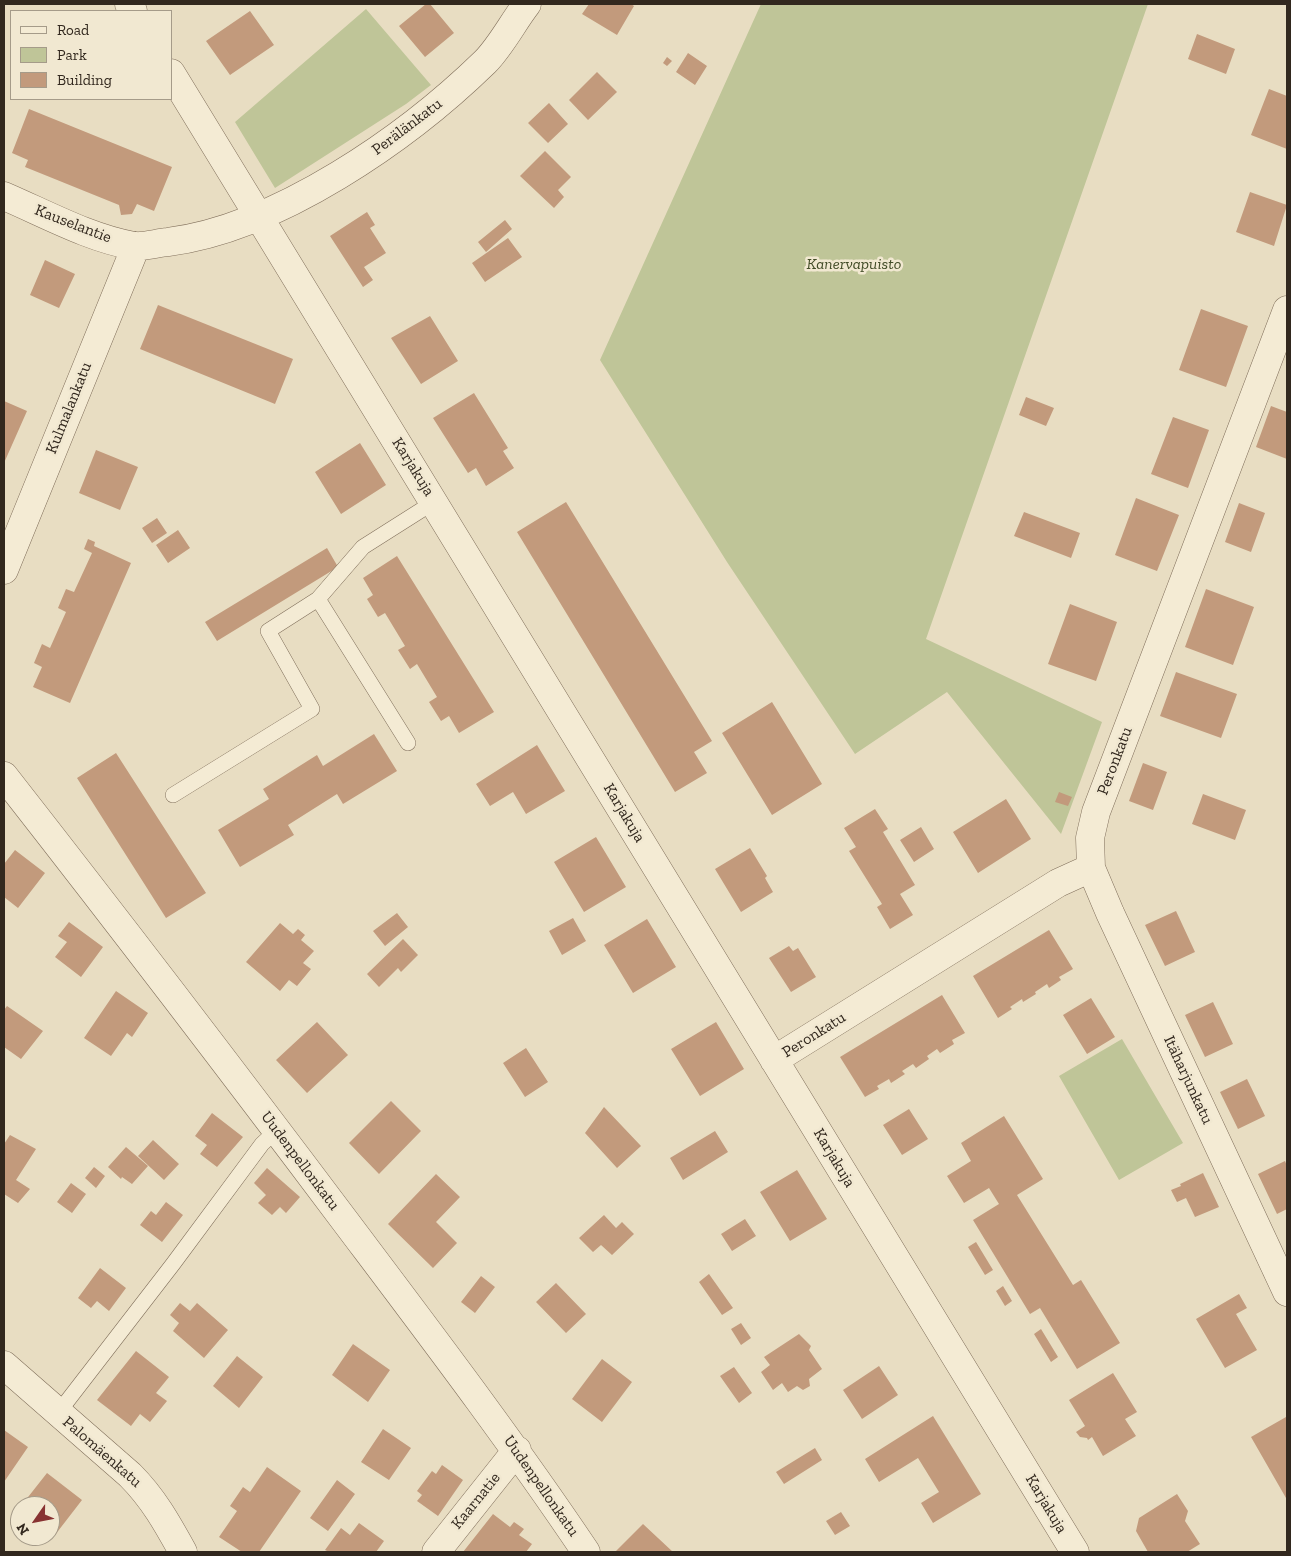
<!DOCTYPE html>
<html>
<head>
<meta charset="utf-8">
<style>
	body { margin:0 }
	#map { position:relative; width:1291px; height:1556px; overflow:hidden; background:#e8ddc2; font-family:"Zilla Slab",serif }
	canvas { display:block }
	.frame { position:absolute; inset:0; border:5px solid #32281e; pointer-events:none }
	.legend { position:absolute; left:10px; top:10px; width:162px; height:90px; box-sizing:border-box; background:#f1e8d1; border:1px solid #a59b89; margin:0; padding:6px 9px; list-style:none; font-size:15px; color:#32281e }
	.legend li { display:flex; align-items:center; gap:10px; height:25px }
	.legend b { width:25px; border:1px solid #a59b89 }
	.north { position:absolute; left:10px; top:1496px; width:50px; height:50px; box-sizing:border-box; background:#f1e8d1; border:1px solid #a59b89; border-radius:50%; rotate:237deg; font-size:14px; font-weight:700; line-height:20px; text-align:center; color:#32281e }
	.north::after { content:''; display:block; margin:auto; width:18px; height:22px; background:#883332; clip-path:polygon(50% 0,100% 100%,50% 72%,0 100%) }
</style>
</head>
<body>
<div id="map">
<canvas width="1291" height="1556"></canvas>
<div class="frame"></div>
<ul class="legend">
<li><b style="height:6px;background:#f4ebd4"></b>Road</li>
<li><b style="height:14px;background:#bfc598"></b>Park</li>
<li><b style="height:14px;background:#c29a7c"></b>Building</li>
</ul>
<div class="north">N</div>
</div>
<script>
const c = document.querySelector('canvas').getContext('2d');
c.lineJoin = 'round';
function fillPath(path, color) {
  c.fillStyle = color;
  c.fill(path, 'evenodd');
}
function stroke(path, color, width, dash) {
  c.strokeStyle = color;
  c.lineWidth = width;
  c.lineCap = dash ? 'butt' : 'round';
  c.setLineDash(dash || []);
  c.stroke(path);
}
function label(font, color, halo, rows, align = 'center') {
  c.font = font + ' "Zilla Slab",serif';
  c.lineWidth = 5;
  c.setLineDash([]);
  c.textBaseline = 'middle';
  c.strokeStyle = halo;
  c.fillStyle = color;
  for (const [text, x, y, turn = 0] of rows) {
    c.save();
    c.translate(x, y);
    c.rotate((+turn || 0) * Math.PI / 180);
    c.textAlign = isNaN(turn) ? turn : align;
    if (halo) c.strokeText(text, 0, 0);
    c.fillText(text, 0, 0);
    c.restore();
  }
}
const green = new Path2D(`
	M761 4H1148L926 639 1102 722 1061 834 947 692 855 754 727 562 600 360Z
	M366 9 431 85 406 104 275 188 235 122Z
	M1122 1039 1183 1143 1119 1180 1059 1076Z`);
const building = new Path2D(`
	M426 4H430L454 33 425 57 399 26Z
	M589 4H631L634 6 617 35 582 14Z
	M250 11 274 45 230 75 206 41Z
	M1197 34 1235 49 1226 74 1188 59Z
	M688 53 707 66 695 85 676 72Z
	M667 57 672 61 667 66 663 63Z
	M597 72 617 92 588 120 569 100Z
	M1269 89 1287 96V149L1251 135Z
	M549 103 568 124 548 143 528 123Z
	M29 109 172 167 154 211 137 204 132 214 121 215 119 205 25 167 28 160 12 153Z
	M545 151 571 177 558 190 564 197 554 208 520 176Z
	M1250 192 1287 205 1274 246 1236 232Z
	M367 212 375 225 370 228 386 253 364 267 373 280 363 287 330 236Z
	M505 220 512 229 486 252 478 242Z
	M508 238 522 257 485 282 472 263Z
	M45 260 75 274 59 308 30 295Z
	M158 305 293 359 275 404 140 349Z
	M1201 309 1248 326 1226 387 1179 370Z
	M430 316 458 361 421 384 391 338Z
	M474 393 508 448 503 451 514 468 486 486 476 468 468 473 433 418Z
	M1026 397 1054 408 1046 426 1019 415Z
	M4 401 27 411 4 463Z
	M1271 406 1287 412V459L1256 447Z
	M1173 417 1209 430 1188 488 1151 474Z
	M360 443 386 485 341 514 315 472Z
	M96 450 138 467 120 510 79 493Z
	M1136 498 1179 515 1157 571 1115 555Z
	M566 502 712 741 694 752 707 773 675 792 517 532Z
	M1239 503 1265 513 1251 552 1225 542Z
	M1024 512 1080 533 1071 558 1014 536Z
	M157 518 167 533 152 543 142 528Z
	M178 530 190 548 168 563 156 545Z
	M88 539 95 542 94 546 131 563 70 703 33 687 42 667 34 663 42 644 50 648 66 612 58 608 66 589 74 592 92 553 84 549Z
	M327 548 338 567 217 641 205 622Z
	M397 556 494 712 459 733 449 716 441 721 429 702 437 697 417 664 410 669 398 650 405 646 385 613 378 617 367 599 373 595 363 578Z
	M1206 589 1254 607 1233 665 1185 647Z
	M1070 604 1117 622 1096 681 1048 664Z
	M1176 672 1237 694 1221 738 1160 716Z
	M772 702 822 784 772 815 722 733Z
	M374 734 397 771 343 804 337 794 288 825 294 835 240 867 218 830 269 799 263 789 317 755 323 766Z
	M537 745 565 791 526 814 513 792 490 806 476 784Z
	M116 753 206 893 166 918 77 778Z
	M1143 763 1167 772 1153 810 1129 801Z
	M1059 792 1072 797 1068 806 1055 802Z
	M1203 794 1246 810 1235 840 1192 824Z
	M1006 799 1031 839 978 873 953 832Z
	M875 809 888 829 883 832 915 885 900 894 913 915 890 929 877 907 882 904 849 851 856 847 844 828Z
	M921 827 934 849 914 862 900 840Z
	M596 837 626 887 584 912 554 862Z
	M750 848 767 876 765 878 773 892 741 912 715 869Z
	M15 850 45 873 18 908 4 897V864Z
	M1176 911 1195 952 1165 966 1145 925Z
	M397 913 408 927 385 946 373 931Z
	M573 918 586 941 562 955 549 931Z
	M647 919 676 967 633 993 604 945Z
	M69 922 103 947 81 977 55 957 67 942 58 936Z
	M280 923 293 934 298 929 305 935 301 940 314 951 303 963 311 969 297 986 289 980 280 991 246 962Z
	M1049 930 1073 969 1059 977 1061 980 1049 988 1047 984 1035 992 1036 994 1023 1002 1022 999 1010 1007 1012 1009 998 1018 973 976Z
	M403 939 418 955 401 972 398 968 379 987 367 974Z
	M789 946 793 951 798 948 816 977 791 992 769 958Z
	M116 991 148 1013 132 1037 127 1033 111 1056 84 1038Z
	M942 995 965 1033 952 1040 954 1044 940 1053 937 1049 927 1056 929 1059 916 1068 913 1064 902 1071 905 1074 891 1083 889 1079 877 1086 879 1089 865 1097 840 1057Z
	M1091 998 1115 1037 1087 1054 1063 1015Z
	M1213 1002 1233 1044 1205 1057 1185 1015Z
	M7 1006 43 1031 21 1059 4 1047V1010Z
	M317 1022 348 1055 307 1093 276 1060Z
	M716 1022 744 1069 700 1096 671 1049Z
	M526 1048 548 1082 525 1097 503 1063Z
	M1247 1079 1265 1116 1238 1129 1220 1092Z
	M391 1101 421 1131 379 1174 349 1143Z
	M604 1107 641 1146 617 1168 585 1133Z
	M909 1109 928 1139 902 1155 883 1125Z
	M212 1113 243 1137 217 1167 200 1154 207 1145 195 1136Z
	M1004 1116 1043 1179 1017 1195 1073 1285 1081 1280 1120 1343 1077 1369 1040 1308 1030 1314 973 1220 999 1204 989 1188 964 1203 947 1176 971 1161 961 1143Z
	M715 1131 728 1152 683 1180 670 1158Z
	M10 1135 36 1149 16 1180 30 1189 18 1203 4 1194V1144Z
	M153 1140 179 1164 164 1180 138 1156Z
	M126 1147 148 1166 132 1184 122 1177 121 1179 108 1167Z
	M1285 1161 1287 1166V1209L1277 1214 1258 1174Z
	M94 1167 105 1176 96 1188 85 1178Z
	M267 1168 300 1197 286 1213 280 1207 272 1215 258 1203 266 1195 254 1183Z
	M797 1170 827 1219 790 1241 760 1192Z
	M1203 1173 1219 1207 1195 1217 1186 1198 1177 1202 1171 1190 1181 1186 1180 1184Z
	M436 1174 460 1197 436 1222 457 1243 433 1268 388 1224Z
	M71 1183 86 1194 72 1213 57 1202Z
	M166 1202 183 1215 162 1242 140 1225 151 1211 156 1215Z
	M604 1215 616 1228 622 1222 634 1234 612 1255 601 1245 593 1252 579 1238Z
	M745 1219 756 1236 732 1251 721 1234Z
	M976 1242 993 1270 985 1275 968 1247Z
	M100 1268 126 1288 109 1311 97 1301 91 1308 78 1298Z
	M709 1274 733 1308 722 1315 699 1282Z
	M481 1276 495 1287 475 1313 461 1302Z
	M556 1283 586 1314 566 1333 536 1302Z
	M1003 1286 1012 1301 1005 1306 996 1291Z
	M1239 1294 1247 1308 1236 1314 1257 1350 1225 1368 1196 1319Z
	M180 1303 190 1311 197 1303 228 1330 204 1358 173 1331 179 1323 170 1315Z
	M741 1323 751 1338 741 1345 731 1329Z
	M1041 1329 1058 1357 1051 1362 1034 1334Z
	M799 1334 811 1346 809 1350 822 1369 809 1379 810 1386 803 1390 797 1386 788 1392 782 1383 773 1390 761 1372 770 1365 764 1357Z
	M353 1344 390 1370 368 1402 332 1375Z
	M136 1351 169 1377 156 1393 167 1401 150 1422 140 1414 131 1426 97 1400Z
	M237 1356 263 1377 239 1408 213 1386Z
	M602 1359 632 1382 602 1422 572 1399Z
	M879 1366 898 1395 862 1419 843 1390Z
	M734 1367 752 1393 739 1403 720 1376Z
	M1113 1373 1137 1412 1125 1419 1136 1436 1103 1456 1092 1437 1088 1440 1087 1438 1080 1437 1076 1432 1085 1426 1069 1400Z
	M933 1416 981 1494 933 1523 921 1503 939 1492 918 1458 879 1482 865 1459Z
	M1286 1417 1287 1420 1286 1498 1251 1437Z
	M383 1429 411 1448 389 1480 361 1462Z
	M4 1430 28 1447 4 1482Z
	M815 1448 822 1460 784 1484 776 1472Z
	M442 1465 463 1480 438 1516 417 1501 422 1495 417 1491 432 1471 436 1474Z
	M267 1467 301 1491 259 1552H242L219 1537 237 1511 230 1506 243 1487 250 1492Z
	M47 1473 82 1500 55 1535 50 1531V1506H21Z
	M337 1480 355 1494 328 1531 310 1518Z
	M1177 1494 1188 1511 1185 1521 1200 1544 1187 1552H1148L1136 1531 1139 1518Z
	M841 1512 850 1526 835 1535 826 1521Z
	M493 1514 510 1527 514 1522 524 1529 519 1535 532 1544 526 1552H463Z
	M359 1523 384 1541 376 1552H329L325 1550 341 1528 350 1535Z
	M643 1524 673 1552H615Z`);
const lane = new Path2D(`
	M318 599 408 743
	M173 795 312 709 268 631 318 599 363 547 434 502
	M58 1413 173 1264 262 1144 277 1130`);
const street = new Path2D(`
	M129 4 133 11
	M171 73 1075 1552
	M4 196C46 214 89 238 134 246 144 247 157 243 168 242 278 228 407 138 485 62 501 46 513 22 527 4
	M1287 310 1096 812 1090 838 1091 868 1110 913 1287 1292
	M4 570 136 246
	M4 776C119 923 233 1072 345 1221 427 1330 510 1439 586 1552
	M774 1060 1058 883 1091 868
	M4 1365 130 1475C153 1498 167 1523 183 1552
	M436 1552 517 1450`);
const streetNames = [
	["Perälänkatu",407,127,-37],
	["Kauselantie",73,224,21],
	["Kulmalankatu",69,408,-68],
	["Karjakuja",413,467,58],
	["Peronkatu",1115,761,-69],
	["Karjakuja",624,813,59],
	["Peronkatu",814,1035,-32],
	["Itäharjunkatu",1188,1080,65],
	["Karjakuja",834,1158,59],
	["Uudenpellonkatu",300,1161,53],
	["Palomäenkatu",102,1452,41],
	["Uudenpellonkatu",541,1486,55],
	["Kaarnatie",476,1501,-51],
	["Karjakuja",1046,1504,59]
];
const parkNames = [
	["Kanervapuisto",854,264]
];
fillPath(green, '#bfc598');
fillPath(building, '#c29a7c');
stroke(lane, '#806f5b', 16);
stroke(street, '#806f5b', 29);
stroke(lane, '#f4ebd4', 15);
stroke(street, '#f4ebd4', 28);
label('16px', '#32281e', '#f1e8d1', streetNames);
label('italic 16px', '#424c27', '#f1e8d1', parkNames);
</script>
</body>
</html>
